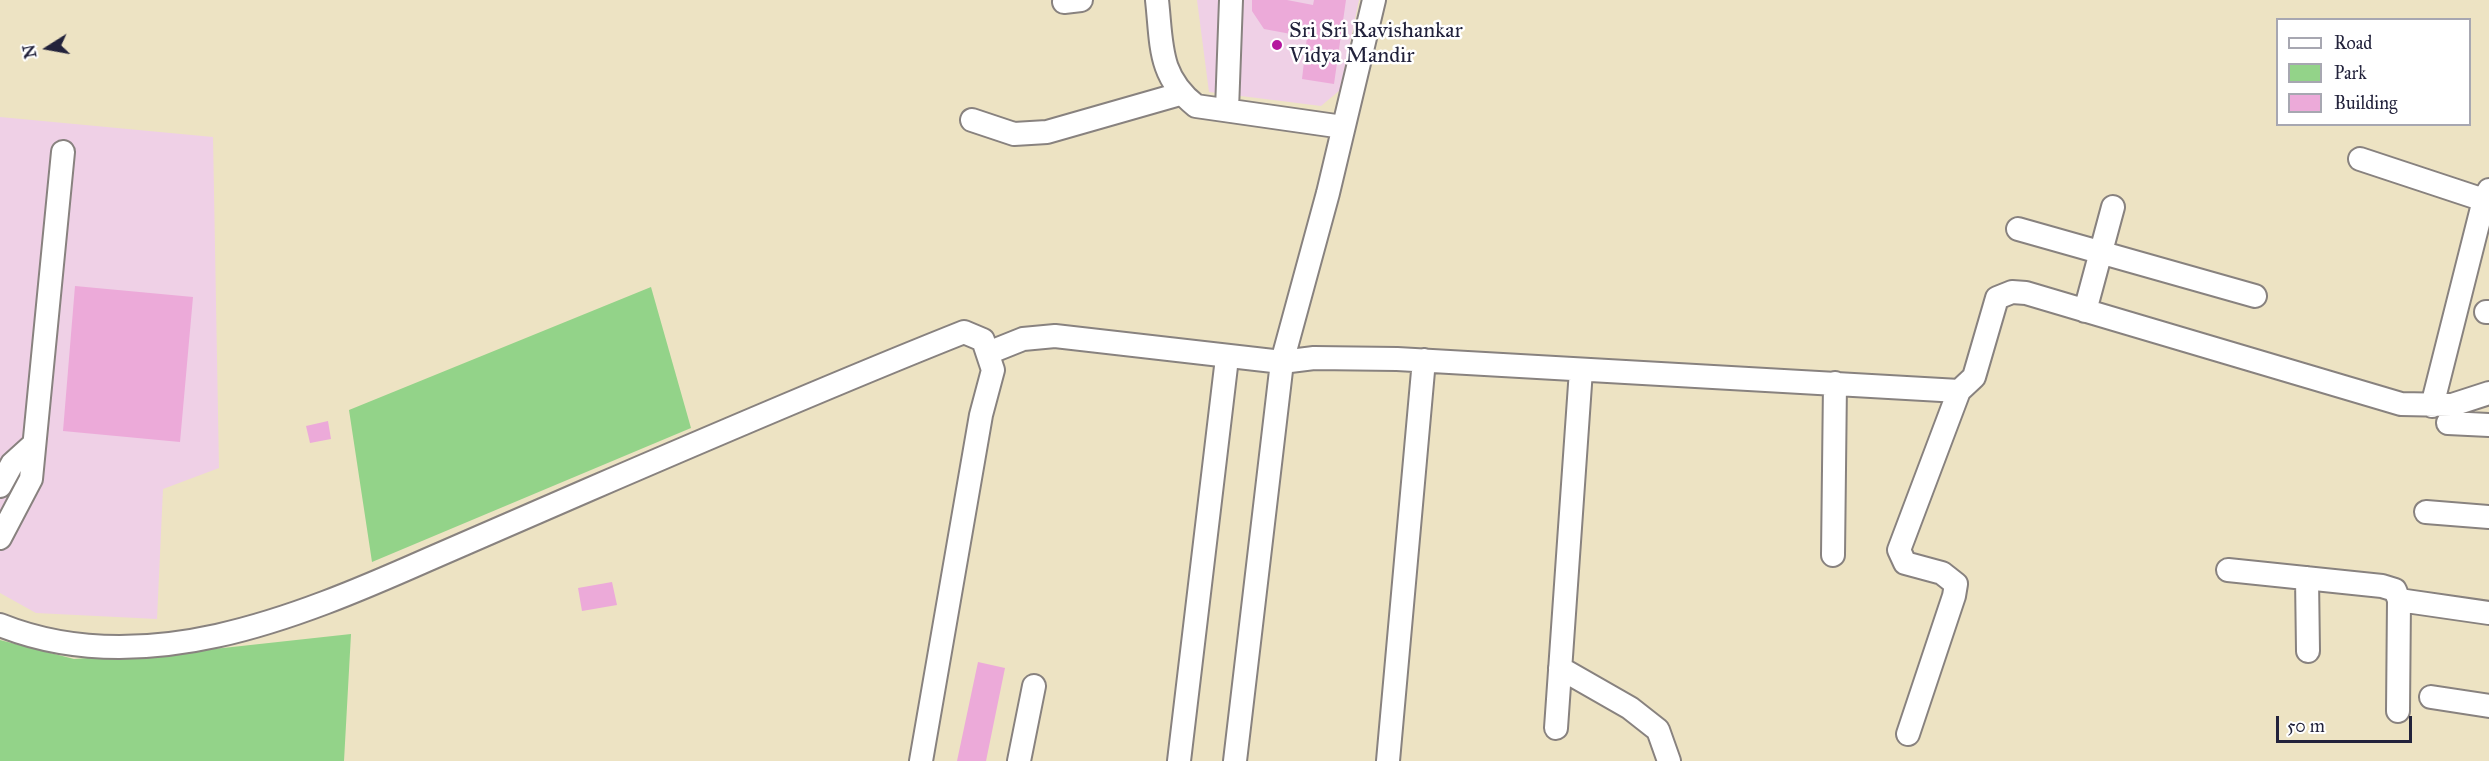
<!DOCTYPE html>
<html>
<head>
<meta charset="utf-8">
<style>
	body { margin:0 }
	#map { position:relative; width:2489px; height:761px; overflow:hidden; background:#ede3c3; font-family:"IM FELL Great Primer",serif }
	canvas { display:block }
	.legend { position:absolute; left:2276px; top:18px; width:195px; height:108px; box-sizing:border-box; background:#fff; border:2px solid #a7a7b1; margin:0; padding:8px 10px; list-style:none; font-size:18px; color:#22223b }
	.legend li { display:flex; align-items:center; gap:12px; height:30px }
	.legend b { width:30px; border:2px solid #a7a7b1 }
	.north { position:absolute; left:18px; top:18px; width:60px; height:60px; -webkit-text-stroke:4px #fff; paint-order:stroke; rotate:259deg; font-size:16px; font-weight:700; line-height:24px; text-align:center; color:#22223b }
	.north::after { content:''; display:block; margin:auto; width:21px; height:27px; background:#22223b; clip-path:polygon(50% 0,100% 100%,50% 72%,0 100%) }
	.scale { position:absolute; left:2276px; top:716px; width:136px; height:27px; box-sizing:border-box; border:3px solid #22223b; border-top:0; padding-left:8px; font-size:18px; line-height:21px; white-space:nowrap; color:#22223b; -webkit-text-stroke:4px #fff; paint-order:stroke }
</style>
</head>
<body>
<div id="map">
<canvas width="2489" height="761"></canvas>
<ul class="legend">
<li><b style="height:8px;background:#fff"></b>Road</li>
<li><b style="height:16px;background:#93d389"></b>Park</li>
<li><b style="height:16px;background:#ecaad9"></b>Building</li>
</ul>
<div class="north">N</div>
<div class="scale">50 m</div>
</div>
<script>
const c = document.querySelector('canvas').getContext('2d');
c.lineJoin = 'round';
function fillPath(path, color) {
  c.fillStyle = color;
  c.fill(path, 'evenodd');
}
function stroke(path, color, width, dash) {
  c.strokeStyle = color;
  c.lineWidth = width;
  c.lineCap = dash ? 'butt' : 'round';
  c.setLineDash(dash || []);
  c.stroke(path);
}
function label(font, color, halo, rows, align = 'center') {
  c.font = font + ' "IM FELL Great Primer",serif';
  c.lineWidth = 5;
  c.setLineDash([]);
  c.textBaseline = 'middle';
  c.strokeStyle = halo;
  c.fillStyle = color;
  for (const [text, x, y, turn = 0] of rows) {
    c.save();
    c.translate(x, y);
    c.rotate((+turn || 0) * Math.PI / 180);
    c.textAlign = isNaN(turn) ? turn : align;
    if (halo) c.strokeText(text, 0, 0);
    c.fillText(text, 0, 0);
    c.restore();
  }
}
const built = new Path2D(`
	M1197 0H1359L1340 90 1321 106 1209 92Z
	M0 117 213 137 219 468 163 489 157 619 36 613 0 593Z`);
const green = new Path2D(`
	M651 287 691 428 372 562 349 410Z
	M351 634 344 761H0V640L74 659 223 648Z`);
const building = new Path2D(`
	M1252 0H1287L1313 5 1314 0H1346L1334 84 1302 79 1307 37 1264 29 1252 11Z
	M75 286 193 297 180 442 63 431Z
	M328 421 331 439 310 443 306 426Z
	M612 582 617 605 582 611 578 588Z
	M978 662 1005 668 986 761H957Z`);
const minor = new Path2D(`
	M1157 0C1162 45 1158 76 1196 106L1343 127
	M1064 2 1081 0
	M1227 110 1231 0
	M972 120 1014 134 1047 132 1180 94
	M2360 159 2484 200
	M2018 229 2255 296
	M2085 311 2113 207
	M2486 312H2489
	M988 353 1023 339 1055 336 1282 362 1328 193 1374 0
	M2432 406 2484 200 2489 190
	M2448 423 2489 425
	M0 486 12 464 33 445
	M2426 512 2489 517
	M0 538 31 479 63 152
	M1833 555 1835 383
	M2228 570 2382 586 2395 590 2399 600 2489 613
	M2307 578 2308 651
	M0 625C142 682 296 618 427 560 481 537 534 513 588 490 713 436 838 382 964 332L983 340 993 370 981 415 921 761
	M1560 668 1630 708 1658 730 1669 761
	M2431 697 2489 706
	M2398 711 2399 600
	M1556 728 1581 370
	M1908 734 1954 596 1956 584 1942 573 1905 563 1899 550 1959 391
	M1019 761 1034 686
	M1179 761 1227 358
	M1235 761 1282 362 1314 358 1397 359 1959 391 1974 377 1997 298 2012 292 2026 293 2401 404 2452 405 2489 393
	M1388 761 1424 360`);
const markers = [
	[1277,45,6,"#b5179e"]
];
const poiNames = [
	["Sri Sri Ravishankar",1289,32],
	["Vidya Mandir",1289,57]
];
fillPath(built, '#efd0e6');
fillPath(green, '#93d389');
fillPath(building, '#ecaad9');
stroke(minor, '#88827f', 26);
stroke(minor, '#fff', 22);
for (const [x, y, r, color] of markers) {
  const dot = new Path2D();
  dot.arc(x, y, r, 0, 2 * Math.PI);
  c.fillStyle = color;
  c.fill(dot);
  stroke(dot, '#fff', 2);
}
label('22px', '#22223b', '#fff', poiNames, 'left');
</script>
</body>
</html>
